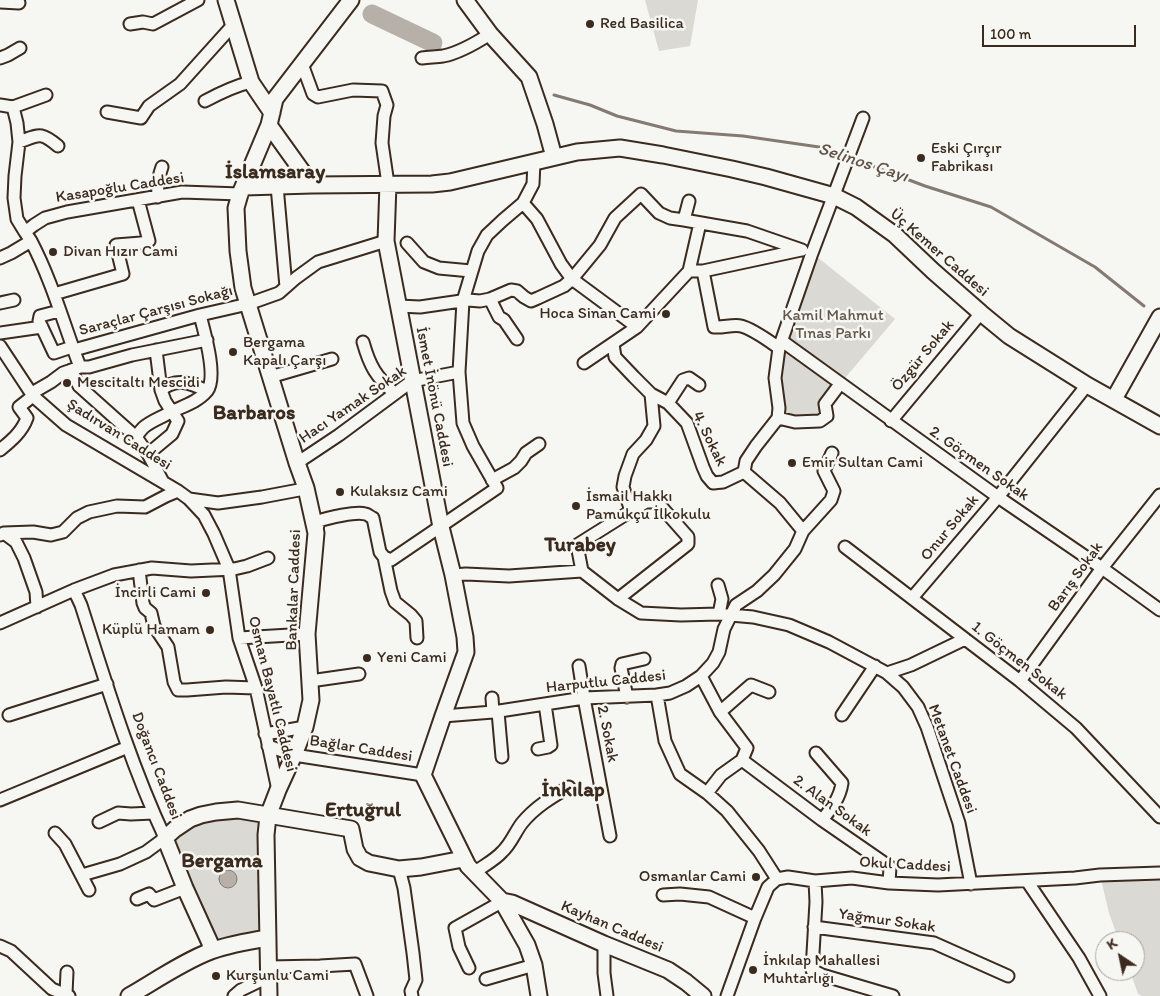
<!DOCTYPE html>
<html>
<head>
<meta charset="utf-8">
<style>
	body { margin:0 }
	#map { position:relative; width:1160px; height:996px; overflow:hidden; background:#f6f6f2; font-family:Itim,sans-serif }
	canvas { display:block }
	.north { position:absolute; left:1095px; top:931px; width:50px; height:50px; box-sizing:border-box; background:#f6f6f2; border:1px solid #aba49d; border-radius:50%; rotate:326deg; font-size:14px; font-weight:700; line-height:20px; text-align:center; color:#3b2a1e }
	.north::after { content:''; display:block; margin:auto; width:18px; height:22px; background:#3b2a1e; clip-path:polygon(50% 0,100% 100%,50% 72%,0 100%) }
	.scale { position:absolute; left:982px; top:25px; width:154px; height:22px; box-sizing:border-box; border:2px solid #3b2a1e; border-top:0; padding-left:6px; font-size:15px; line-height:18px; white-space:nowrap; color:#3b2a1e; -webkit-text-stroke:4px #f6f6f2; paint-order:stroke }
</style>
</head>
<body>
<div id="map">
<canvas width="1160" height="996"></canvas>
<div class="north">K</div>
<div class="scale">100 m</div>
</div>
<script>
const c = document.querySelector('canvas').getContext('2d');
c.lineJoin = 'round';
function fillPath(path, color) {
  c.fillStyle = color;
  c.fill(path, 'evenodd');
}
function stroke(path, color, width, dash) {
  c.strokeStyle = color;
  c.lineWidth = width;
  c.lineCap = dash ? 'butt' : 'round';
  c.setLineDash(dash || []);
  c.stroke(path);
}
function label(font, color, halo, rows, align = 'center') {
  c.font = font + ' Itim,sans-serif';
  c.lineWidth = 5;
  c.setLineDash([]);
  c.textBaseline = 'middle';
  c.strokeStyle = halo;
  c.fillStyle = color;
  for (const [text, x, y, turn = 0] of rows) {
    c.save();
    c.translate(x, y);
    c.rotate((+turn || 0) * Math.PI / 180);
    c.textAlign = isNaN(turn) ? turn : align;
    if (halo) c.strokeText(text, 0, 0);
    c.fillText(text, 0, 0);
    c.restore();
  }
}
const green = new Path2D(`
	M645 0H698L690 46 659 51Z
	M812 253 895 319 840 384 825 404 827 416 778 418 779 348Z
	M268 816V938L211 951 165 838 190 819Z
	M1160 873V996H1142L1138 994 1130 971H1135V941H1119L1109 913 1100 875Z`);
const water = new Path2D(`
	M219 879a9 9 0 1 1 18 0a9 9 0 1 1-18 0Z`);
const stream = new Path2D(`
	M554 95 590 105 617 116 676 131 743 136 826 148 846 156
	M851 158 925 186 991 207 1095 267 1144 306`);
const river = new Path2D(`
	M372 14 433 43`);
const minor = new Path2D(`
	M0 2 19 3
	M130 24 143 22 153 24 198 0
	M0 58 8 55 20 48
	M422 58C429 57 436 57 443 56 459 53 476 43 490 34
	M302 64 313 94 318 97 353 90 382 91 387 105 384 116 382 143 388 184
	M205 101C220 93 234 86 251 82
	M0 105 13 107 17 123 19 142 15 176 14 198 17 219 25 232
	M13 107 46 95
	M107 112 141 118 149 106 180 84 234 24
	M19 142C39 135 40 131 58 146
	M277 186 286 287
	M158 197C157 185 158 178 162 167
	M523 203 537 219 561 264 572 279 637 327
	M684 220 689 201
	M31 241C52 281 64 325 80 367
	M407 243 424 262 439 268 471 271
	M0 258 11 253 31 241 25 232 34 225 45 218 67 212 182 192 240 194
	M689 271 700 223
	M703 271 714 327C723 328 733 324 741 326 753 329 769 341 779 348
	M54 294 123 274 116 245 141 243 149 241 138 200
	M490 299 499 317 504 320 517 339
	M0 303 14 300
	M398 306 420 307 468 300 480 301 490 299 511 290 517 291 524 297 531 301 538 298 564 286 572 279 600 245 615 218 641 194 659 213 670 218 684 220 747 231 802 250
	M59 311 40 316 39 321 54 353 72 347
	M0 333 42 327
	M782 341 998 497 1102 568 1160 610
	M363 342C370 367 376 376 394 393
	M613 344 615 357 634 377 651 394 668 403 687 423 703 467 707 476 713 483 723 482 744 472
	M0 346 33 396 66 425 178 491 189 499 204 515 214 534 229 569 239 638 256 688 278 790
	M74 350 200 315 248 304 279 293 296 278 318 262 386 241
	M584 363 637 327 689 271H703L801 250
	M71 370 79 386 136 437 148 454 162 480
	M270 377 332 359
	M161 390C177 377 190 383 207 391
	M32 393 51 382 63 373 80 367H89L132 355 207 340
	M668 403 683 380 689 378 699 385
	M778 418 795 422 820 421 827 416 825 404 840 384
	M891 421 981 313
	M136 437C138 434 141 430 143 428 149 422 160 418 167 414 180 407 197 403 207 391 218 377 204 331 200 315
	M0 450C11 441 22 432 27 418L19 407 33 396
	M148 454 172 434 178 421 165 401 161 390 156 350
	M297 463 339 435 412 381 459 372
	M744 472 746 461 756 446 778 418 779 408 775 378 779 348 812 253 863 118
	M492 480 514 468 521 461 526 453 539 444
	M189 499 218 503 262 497 299 490 306 488
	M803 531 831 500 834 491 824 471 832 453
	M4 533 16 542 24 558 36 592 37 607
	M316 533 319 521C327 518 357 511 365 514 368 514 370 517 373 518L380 552 384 557 391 560 497 488 473 446 463 423 459 372 463 301 478 251 487 235 503 220 523 203 533 184 534 162
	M0 535 4 533 33 532 51 535 63 532 77 518 89 512 117 506 145 507 166 496 178 491
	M845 547 1020 681 1076 728 1160 817
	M384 557 391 591 395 602 411 615 416 621 417 638
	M139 570 143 603 145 608 151 613 154 626 168 647 174 682 178 690H187L226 687 256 688
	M582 571 577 545 631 511 623 487 625 476 633 454 646 440 654 426 651 394
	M453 575 466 574 509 576 582 571 618 599 641 613 681 615 719 614 753 617 789 625 829 642 887 673 903 687 918 707 927 727 959 823 971 884
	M718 585 722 599 719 614
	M74 590 81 605C106 683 130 763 165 838L146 852 120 864 82 875
	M912 598 998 497 1087 385
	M618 599 688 544V537L657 502H646L631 511
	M0 623 74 590 114 575 152 568 191 571 234 569 247 566 268 558
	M239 638 307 634
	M579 666 584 698 610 836
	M887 673 911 665 965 639
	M701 676 720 712 747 748 742 760 721 775 707 793
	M310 681 359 674
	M1020 681 1102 568 1160 495
	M657 695 665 741 680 774 707 793 727 811 759 851 777 879
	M627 697 621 668 622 664 644 659
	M492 698 493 712
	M498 712 502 757
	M720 712 751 685 769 692
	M9 715 107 684
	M842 715 875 666
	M443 716 493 712 584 698 657 695 670 693 686 686 701 676 713 663 719 652 724 629 736 605 757 591 774 575 795 549 803 531 780 503 744 472
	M265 734 305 727
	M268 746 294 755 423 775
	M538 749 548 747 551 745 545 704
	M816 753 842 783C840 798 831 809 822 820
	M742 760 822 820 890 867 889 883
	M0 800 128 747
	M99 822 118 813 131 814 153 813
	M55 833 65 844 89 890
	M399 869 404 888 413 953 416 980 411 991 412 996
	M474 873C483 866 495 860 502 852 511 844 515 832 522 823 535 807 552 797 569 787
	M815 881 816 902 812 970 822 975 893 996
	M1027 881 1079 958 1100 996
	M663 895 680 894 709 897 755 918
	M137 899 149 894 154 900 185 888
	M814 927 934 943 1008 976
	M604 944V973L607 996
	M0 946 11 951 52 989 69 996
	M268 967 320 966 355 964 367 996
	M469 968 459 947 455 928 496 905 502 901
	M486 979 534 965
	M66 994 67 972
	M234 996 241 990 268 977
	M727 996 755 918 768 887 777 879 788 877 815 881 852 878 889 883 938 885 1075 878 1100 875 1160 873`);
const major = new Path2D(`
	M226 0 251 82 272 113
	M465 0 490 34 529 77 545 124 554 157
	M269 125 312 185
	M388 184 386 241 441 527 453 575 465 637 466 652 443 716 423 775 468 866 502 901 527 945 534 965 539 996
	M244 187 312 185 432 184 450 182 577 152 620 148 663 155 732 169 766 177 834 196 856 207 895 235 933 271 981 313 1009 336 1087 385 1160 426
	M1114 399 1160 317
	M502 901 512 903 604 944 668 970 686 982 703 996
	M211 951 210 943 185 888 165 838 175 829 190 819 201 815 216 812 238 810 351 829 355 849 360 858 369 863 399 869 421 867 463 859
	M129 996C155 981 184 961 211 951 230 944 249 941 268 938
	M269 996 266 835 268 816 278 790 294 755 305 727 311 700 307 634 316 533 306 488 297 463 243 288 238 251 236 208 240 194 269 125 275 99 351 0`);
const markers = [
	[590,24,5,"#3b2a1e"],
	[921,158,5,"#3b2a1e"],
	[53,252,5,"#3b2a1e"],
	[666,314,5,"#3b2a1e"],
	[233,352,5,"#3b2a1e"],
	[67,383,5,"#3b2a1e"],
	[792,463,5,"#3b2a1e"],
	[340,492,5,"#3b2a1e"],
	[576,506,5,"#3b2a1e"],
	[206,593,5,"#3b2a1e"],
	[210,630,5,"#3b2a1e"],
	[367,658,5,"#3b2a1e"],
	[756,877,5,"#3b2a1e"],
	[753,970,5,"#3b2a1e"],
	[216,976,5,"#3b2a1e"]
];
const poiNames = [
	["Red Basilica",600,24],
	["Eski Çırçır",931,149],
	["Fabrikası",931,167],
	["Divan Hızır Cami",63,252],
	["Hoca Sinan Cami",656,314,"right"],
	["Bergama",243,343],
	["Kapalı Çarşı",243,361],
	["Mescitaltı Mescidi",77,383],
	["Emir Sultan Cami",802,463],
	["Kulaksız Cami",350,492],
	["İsmail Hakkı",586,497],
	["Pamukçu İlkokulu",586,515],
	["İncirli Cami",196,593,"right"],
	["Küplü Hamam",200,630,"right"],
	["Yeni Cami",377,658],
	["Osmanlar Cami",746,877,"right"],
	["İnkılap Mahallesi",763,961],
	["Muhtarlığı",763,979],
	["Kurşunlu Cami",226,976]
];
const streetNames = [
	["Kasapoğlu Caddesi",120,188,-9],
	["Üç Kemer Caddesi",939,253,41],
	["Saraçlar Çarşısı Sokağı",156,311,-15],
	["Özgür Sokak",923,356,-50],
	["İsmet İnönü Caddesi",434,397,79],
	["Hacı Yamak Sokak",353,405,-34],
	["Şadırvan Caddesi",119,435,32],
	["4. Sokak",709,439,64],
	["2. Göçmen Sokak",979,464,35],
	["Onur Sokak",950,528,-50],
	["Barış Sokak",1076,577,-54],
	["Bankalar Caddesi",294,590,-88],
	["1. Göçmen Sokak",1019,661,38],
	["Harputlu Caddesi",606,682,-6],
	["Osman Bayatlı Caddesi",272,694,76],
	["2. Sokak",607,734,79],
	["Bağlar Caddesi",361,749,9],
	["Metanet Caddesi",952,759,70],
	["Doğancı Caddesi",156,766,69],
	["2. Alan Sokak",832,806,36],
	["Okul Caddesi",905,865,3],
	["Yağmur Sokak",887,921,8],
	["Kayhan Caddesi",612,927,23]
];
const parkNames = [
	["Kamil Mahmut",833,316],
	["Tınas Parkı",833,334]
];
const waterNames = [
	["Selinos Çayı",863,163,18]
];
const districtNames = [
	["İslamsaray",275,173],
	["Barbaros",254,414],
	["Turabey",580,546],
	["İnkılap",573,791],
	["Ertuğrul",363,811],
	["Bergama",222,862]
];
fillPath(green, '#dad9d3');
fillPath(water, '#b6b0a9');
stroke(water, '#857a71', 1);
stroke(stream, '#857a71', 3);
stroke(river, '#b6b0a9', 19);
stroke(minor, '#3b2a1e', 15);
stroke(major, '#3b2a1e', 19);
stroke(minor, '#f6f6f2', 11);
stroke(major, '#f6f6f2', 15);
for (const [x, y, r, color] of markers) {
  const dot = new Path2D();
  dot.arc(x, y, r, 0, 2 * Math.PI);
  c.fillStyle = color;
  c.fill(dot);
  stroke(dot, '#f6f6f2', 2);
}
label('16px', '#3b2a1e', '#f6f6f2', poiNames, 'left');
label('16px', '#3b2a1e', '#f6f6f2', streetNames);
label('16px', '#63564b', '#f6f6f2', parkNames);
label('italic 18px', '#605248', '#f6f6f2', waterNames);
label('bold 21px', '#3b2a1e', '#f6f6f2', districtNames);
</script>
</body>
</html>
